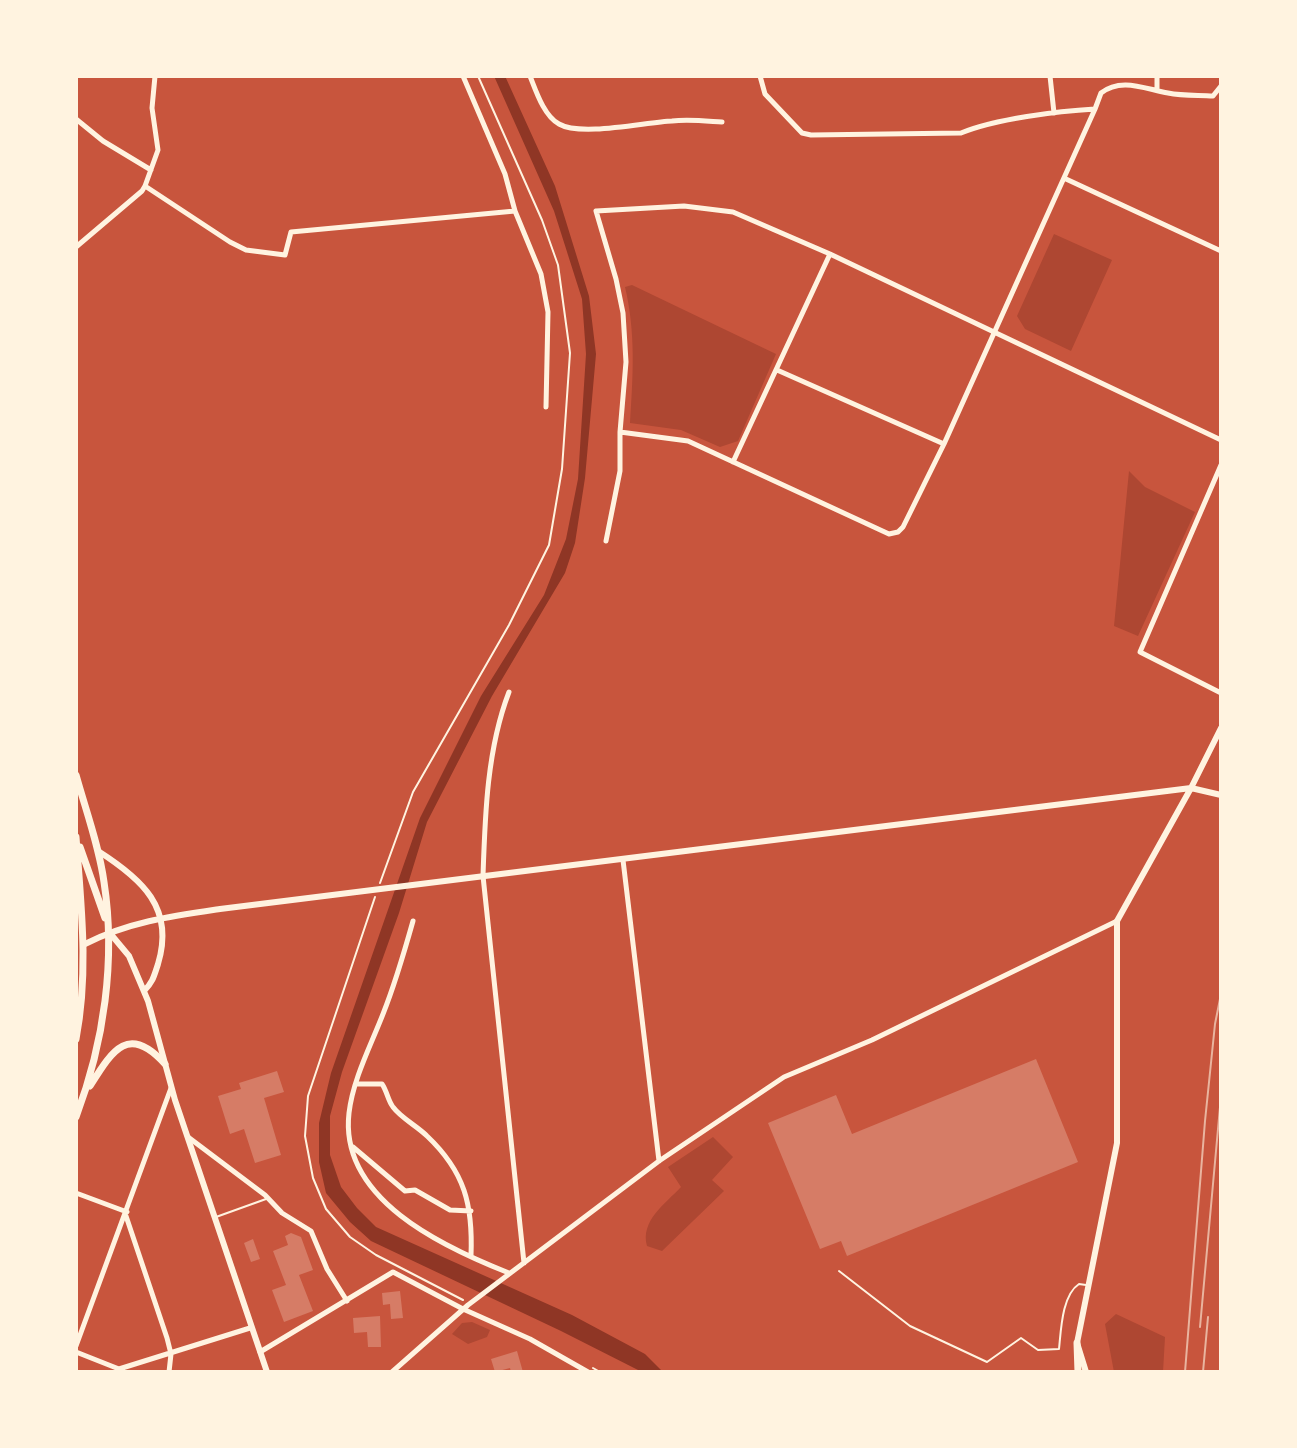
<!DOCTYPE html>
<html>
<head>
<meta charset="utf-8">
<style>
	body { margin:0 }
	#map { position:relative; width:1297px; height:1448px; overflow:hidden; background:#c8553d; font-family:"Fira Sans",sans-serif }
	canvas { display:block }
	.frame { position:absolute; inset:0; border:78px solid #fff3e0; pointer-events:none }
</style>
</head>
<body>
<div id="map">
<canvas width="1297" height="1448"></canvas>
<div class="frame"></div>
</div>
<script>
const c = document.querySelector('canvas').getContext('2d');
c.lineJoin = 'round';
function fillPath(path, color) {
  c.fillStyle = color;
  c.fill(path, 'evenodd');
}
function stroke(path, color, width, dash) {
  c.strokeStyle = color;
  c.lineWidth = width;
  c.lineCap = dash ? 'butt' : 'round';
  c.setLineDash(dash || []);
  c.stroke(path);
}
const green = new Path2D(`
	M1054 234 1112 260 1071 351 1025 329 1017 316Z
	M632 285 776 354 738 441 720 447 681 430 630 423C633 377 636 333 625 287Z
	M1129 471 1145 487 1195 512 1138 636 1114 626Z
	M713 1137 733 1157 712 1180 724 1191 662 1251 647 1246C640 1221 665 1204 681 1187L668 1167Z
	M1116 1314 1165 1337 1163 1372H1114L1105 1324Z
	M472 1322 490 1330 487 1337 468 1344 452 1334 462 1323Z`);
const water = new Path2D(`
	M494 76H505L555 186 589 296 596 354 585 478 575 543 565 573 492 696 427 822 399 913 342 1072 330 1116V1155L341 1187 357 1208 376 1227 572 1315 645 1354 663 1372H642L561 1331 371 1241 350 1222 326 1193 319 1162V1123L331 1073 420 818 481 696 544 595 566 539 578 479 586 354 582 299 554 211Z`);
const building = new Path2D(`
	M1036 1059 1078 1162 847 1256 841 1241 820 1249 768 1123 836 1095 852 1134Z
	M277 1071 284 1092 264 1098 281 1155 255 1163 244 1129 230 1134 218 1096 241 1089 239 1083Z
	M291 1233 301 1237 313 1270 299 1275 313 1311 284 1322 272 1290 286 1285 273 1251 288 1245 285 1236Z
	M253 1239 260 1259 251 1262 244 1243Z
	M400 1291 403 1318 391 1319 390 1304 383 1305 382 1293Z
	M380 1316 381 1347H368L367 1332 354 1333 353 1318Z
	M517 1351 523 1372H511L510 1368 495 1372 491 1359Z`);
const path = new Path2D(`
	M380 883 413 792 509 625 549 545 562 469 570 353 558 265 542 220 478 76
	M375 897 308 1096 305 1136 313 1178 326 1209 350 1237 376 1255 463 1300
	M593 1368 600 1372`);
const service = new Path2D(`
	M216 1217 266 1199
	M839 1271 910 1326 987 1362 1021 1338 1038 1350 1059 1349C1061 1330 1062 1295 1079 1284L1086 1285`);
const minor = new Path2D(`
	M463 76 505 174 515 211 541 274 548 312 546 407
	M530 76C536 91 544 116 559 124 581 137 646 122 672 121 688 119 706 121 722 122
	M760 76 765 94 802 133 811 135 961 133C995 119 1058 111 1095 109L1101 93C1121 77 1145 89 1168 93 1183 96 1198 95 1213 96L1221 86
	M1050 76 1054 113
	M1157 90V76
	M76 119 103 141 151 170
	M1066 179 1221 251
	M145 186 230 242 246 250 285 255 291 232 515 211
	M76 247 142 191 145 186 158 150 152 108 155 76
	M777 370 944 444
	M620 432 688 441 889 534 898 532 903 527 944 444 1095 109
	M733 462 830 254
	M1221 465 1140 652 1221 693
	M606 541 620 471V432L626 362 623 313 616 279 596 211 684 206 733 212 830 254 1221 440
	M509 692C487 749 485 815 483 876L524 1263
	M623 860 659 1161
	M413 921C404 953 395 984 383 1014 371 1045 353 1079 349 1113 339 1199 443 1247 509 1273
	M357 1084H382C387 1091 388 1101 393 1107 401 1118 417 1126 427 1136 465 1172 473 1205 471 1256
	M188 1137 265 1195 282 1213 311 1231 327 1269 347 1301
	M353 1147 405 1191 415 1190 450 1210 471 1211
	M76 1193 127 1212
	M126 1216 167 1338 171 1354 169 1372
	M76 1346 171 1088
	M76 1352 119 1369 250 1328
	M260 1352 393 1272 463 1309 530 1339 588 1372
	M392 1372 468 1305 659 1161 784 1077 872 1040 1117 921`);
const tertiary = new Path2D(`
	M98 851C142 879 175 908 158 964 154 976 153 982 144 991
	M109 932 129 956 148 1001 175 1100 267 1372
	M85 944C128 922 172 916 220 909L1191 788 1221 795
	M1086 1372 1077 1343 1117 1143V921L1191 788 1221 728`);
const primary = new Path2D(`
	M76 775C86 811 99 846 104 882 116 960 104 1043 76 1117
	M76 837C81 905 89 971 76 1039
	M80 847 105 918
	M90 1086C112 1051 128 1023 165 1064
	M1077 1343 1078 1372`);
const rail = new Path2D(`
	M1200 1327 1221 1096
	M1185 1372 1205 1121 1215 1024 1221 994
	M1203 1372 1208 1317`);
fillPath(green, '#ae4732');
fillPath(water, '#8f3625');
fillPath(building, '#d67c66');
stroke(path, '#fff3e0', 2);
stroke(service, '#fff3e0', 2);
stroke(minor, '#fff3e0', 5);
stroke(tertiary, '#fff3e0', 6);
stroke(primary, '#fff3e0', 7);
stroke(rail, '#e9b49f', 2);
</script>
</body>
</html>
